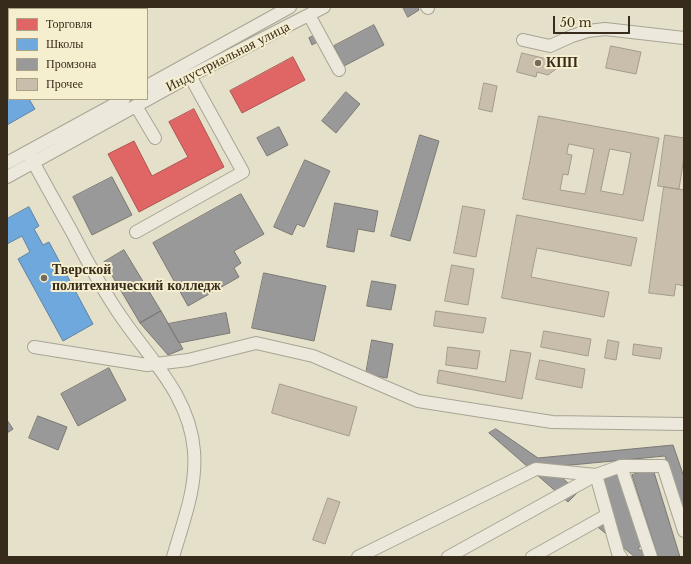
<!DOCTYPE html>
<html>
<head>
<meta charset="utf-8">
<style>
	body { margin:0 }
	#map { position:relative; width:691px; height:564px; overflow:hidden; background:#e4e0ca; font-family:"Libre Baskerville",serif }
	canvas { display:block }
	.frame { position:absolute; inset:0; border:8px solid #372c1c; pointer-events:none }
	.legend { position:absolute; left:8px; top:8px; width:140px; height:92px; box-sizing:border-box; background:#f6efcf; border:1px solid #aaa187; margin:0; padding:5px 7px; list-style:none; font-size:12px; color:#372c1c }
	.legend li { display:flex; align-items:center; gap:8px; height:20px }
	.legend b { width:20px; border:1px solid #aaa187 }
	.scale { position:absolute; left:553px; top:16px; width:77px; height:18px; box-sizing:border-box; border:2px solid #372c1c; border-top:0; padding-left:5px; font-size:12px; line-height:14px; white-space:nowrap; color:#372c1c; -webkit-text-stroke:3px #f6efcf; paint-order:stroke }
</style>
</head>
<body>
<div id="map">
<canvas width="691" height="564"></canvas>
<div class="frame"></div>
<ul class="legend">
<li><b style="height:11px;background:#e06666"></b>Торговля</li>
<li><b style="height:11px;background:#6fa8dc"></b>Школы</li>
<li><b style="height:11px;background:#999"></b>Промзона</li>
<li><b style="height:11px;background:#c8beab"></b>Прочее</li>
</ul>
<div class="scale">50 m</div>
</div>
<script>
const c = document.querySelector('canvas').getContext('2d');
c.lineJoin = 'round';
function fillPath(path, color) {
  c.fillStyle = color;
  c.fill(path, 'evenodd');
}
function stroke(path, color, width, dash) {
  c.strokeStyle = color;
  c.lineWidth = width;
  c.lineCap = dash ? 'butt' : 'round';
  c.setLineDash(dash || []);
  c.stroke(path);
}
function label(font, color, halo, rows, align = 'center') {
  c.font = font + ' "Libre Baskerville",serif';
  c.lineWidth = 4;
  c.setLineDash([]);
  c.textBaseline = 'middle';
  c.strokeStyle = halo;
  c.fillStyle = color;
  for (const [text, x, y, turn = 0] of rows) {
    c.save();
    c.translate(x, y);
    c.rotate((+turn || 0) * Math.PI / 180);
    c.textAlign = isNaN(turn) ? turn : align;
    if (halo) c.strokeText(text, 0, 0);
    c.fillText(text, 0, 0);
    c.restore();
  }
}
const green = new Path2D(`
	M7 7H70V9H40L39 8 37 9H9L8 55 7 53Z`);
const shops = new Path2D(`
	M293 57 305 80 242 113 230 91Z
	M194 109 224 167 139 212 108 154 134 141 152 176 188 157 169 122Z`);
const schools = new Path2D(`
	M9 85V99H29L35 109 7 125V86Z
	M29 207 39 226 34 229 43 245 49 242 93 324 63 341 18 259 30 252 22 236 7 244V219Z`);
const industry = new Path2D(`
	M403 7H418L419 10 408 17Z
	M374 25 384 45 344 66 334 46Z
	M316 35 319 41 312 45 309 38Z
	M346 92 360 104 336 133 322 121Z
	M279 127 288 145 267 156 257 138Z
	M420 135 439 141 410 241 391 236Z
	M305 160 330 171 304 227 297 224 292 235 274 227Z
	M112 177 132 215 92 235 73 197Z
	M241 194 264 234 234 251 241 263 234 268 239 277 188 306 153 243Z
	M335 203 378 211 374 232 358 229 354 252 327 247Z
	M124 250 161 311 140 323 104 262Z
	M264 273 326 286 314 341 252 328Z
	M372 281 396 285 391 310 367 306Z
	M161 311 183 349 168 355 140 323Z
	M226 313 230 333 179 343 168 324Z
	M372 340 393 344 387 378 366 374Z
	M109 368 126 400 78 426 61 394Z
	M38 416 67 427 58 450 29 438Z
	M7 420 13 429 7 433Z
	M496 429 538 458 673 445 684 477V512L665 456 550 467 578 492 568 502 489 433Z
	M653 469 680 557H658L632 475Z
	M619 470 644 541 638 549 654 557H635L594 524 602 515 599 475Z`);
const building = new Path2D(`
	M611 46 641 52 636 74 606 68Z
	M522 53 551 60 560 66 548 75 537 72 536 77 517 72Z
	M484 83 497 86 492 112 479 109Z
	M539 116 659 138 643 221 523 199ZM569 144 594 149 585 194 560 190 563 174 568 175 572 155 567 154ZM610 149 631 153 623 195 601 191Z
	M665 135 684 138V157L679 189 658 186Z
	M664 187 684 190V286L676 284 674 296 649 293Z
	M463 206 485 210 476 257 454 253Z
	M517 215 637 238 631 266 537 248 531 277 609 292 604 317 502 298Z
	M452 265 474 269 468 305 445 301Z
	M436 311 486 318 483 333 434 326Z
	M544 331 591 339 588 356 541 347Z
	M608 340 619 342 616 360 605 358Z
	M634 344 662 348 660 359 633 355Z
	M448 347 480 351 477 369 446 365Z
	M511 350 531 353 522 399 437 383 439 370 505 382Z
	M540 360 585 369 582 388 536 379Z
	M280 384 357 407 349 436 272 413Z
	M328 498 340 502 325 544 313 540Z`);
const minor = new Path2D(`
	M427 7 428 8
	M309 15 339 70
	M523 40 550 46 572 36 588 31 605 29 684 38
	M147 86 290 7
	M136 106 155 138
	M28 152C42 179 57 205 72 232 87 261 103 291 122 318 151 360 190 397 194 451 197 488 183 522 173 557
	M7 163 124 99
	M7 177 190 76 324 7
	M136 232 243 172 190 76
	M34 347 147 365 188 360 256 343 313 356 418 401 552 422 684 424
	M621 466 651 557
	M358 557 536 469 596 475 621 466H663L684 531
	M448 557 596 475 618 553 621 557
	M532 557 607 515`);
const markers = [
	[538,63,4,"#746b59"],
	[44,278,4,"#746b59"]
];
const streetNames = [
	["Индустриальная улица",228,57,-27]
];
const poiNames = [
	["КПП",546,63],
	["Тверской",52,270],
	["политехнический колледж",52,286]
];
fillPath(green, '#d0d6ac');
fillPath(shops, '#e06666');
stroke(shops, '#ad5550', 1);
fillPath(schools, '#6fa8dc');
stroke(schools, '#5e83a2', 1);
fillPath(industry, '#999');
stroke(industry, '#7c7874', 1);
fillPath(building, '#c8beab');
stroke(building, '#a49b8a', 1);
stroke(minor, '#a9a494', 14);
stroke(minor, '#ece8dc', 12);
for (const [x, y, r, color] of markers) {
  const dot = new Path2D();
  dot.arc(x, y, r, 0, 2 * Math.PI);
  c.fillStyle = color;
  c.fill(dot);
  stroke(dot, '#f6efcf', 1.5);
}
label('14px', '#372c1c', '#f6efcf', streetNames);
label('bold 14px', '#372c1c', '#f6efcf', poiNames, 'left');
</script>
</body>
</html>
